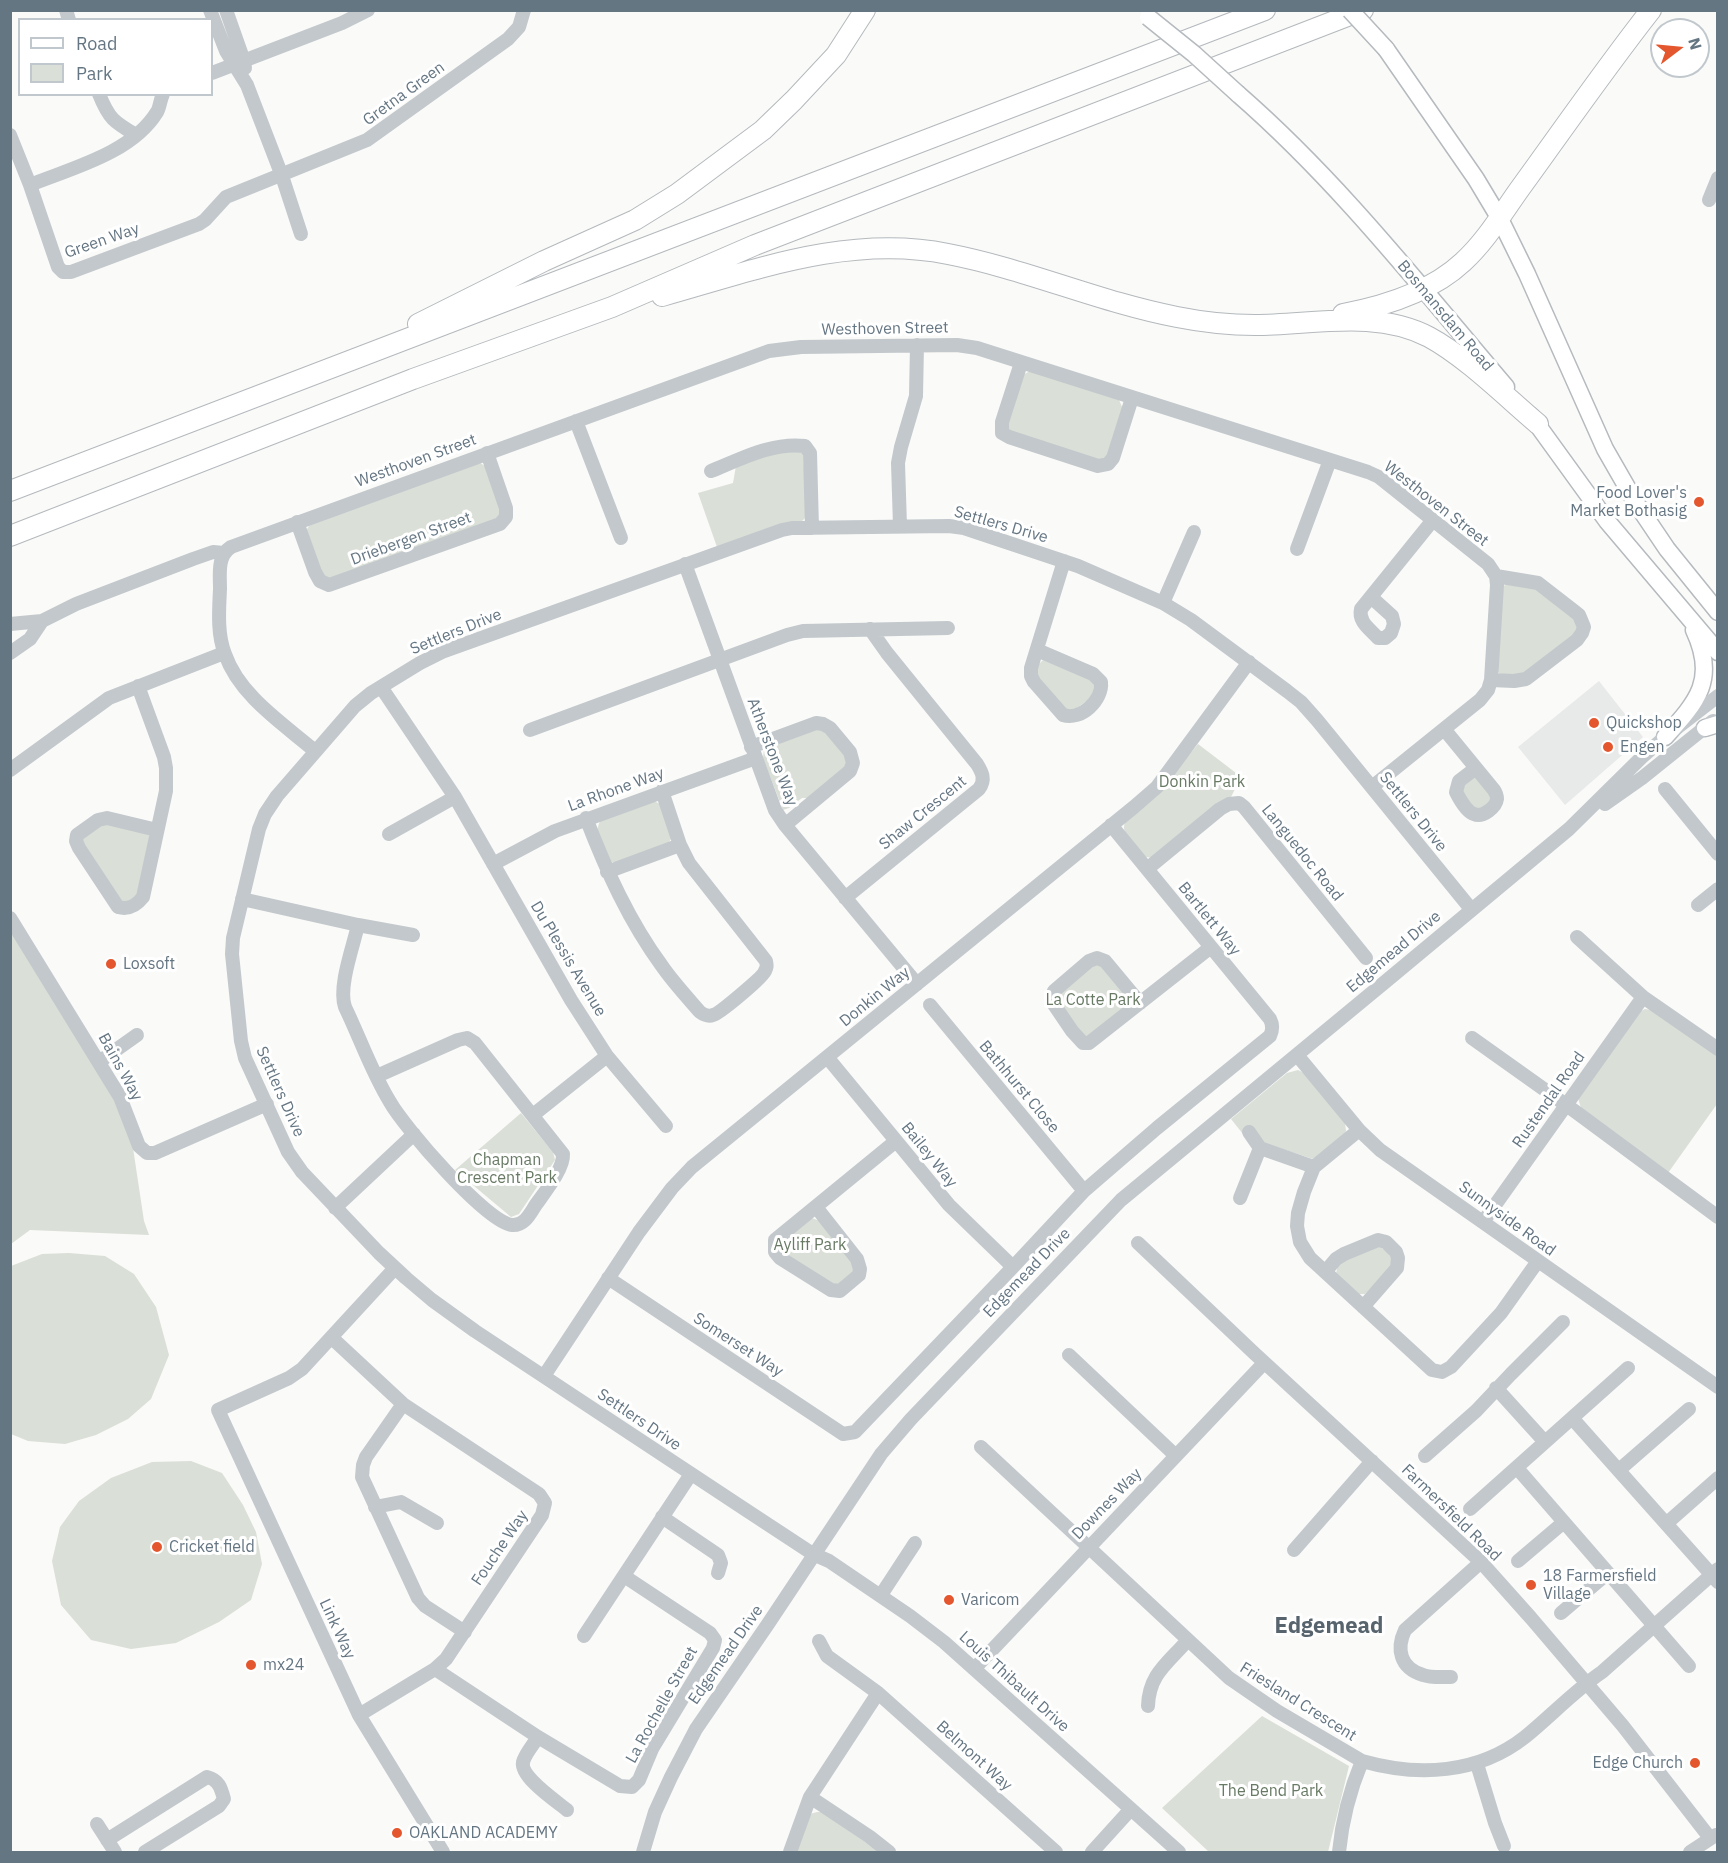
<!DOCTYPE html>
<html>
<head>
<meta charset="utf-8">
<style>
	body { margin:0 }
	#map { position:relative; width:1728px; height:1863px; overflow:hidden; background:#fafaf8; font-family:"IBM Plex Sans",sans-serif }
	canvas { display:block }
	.frame { position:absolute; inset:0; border:12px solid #657683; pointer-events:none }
	.legend { position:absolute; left:18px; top:18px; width:195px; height:78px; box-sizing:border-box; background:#fff; border:2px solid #c1c8cd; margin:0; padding:8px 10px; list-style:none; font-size:18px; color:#657683 }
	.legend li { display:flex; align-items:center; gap:12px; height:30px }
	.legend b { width:30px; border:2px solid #c1c8cd }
	.north { position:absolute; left:1650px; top:18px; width:60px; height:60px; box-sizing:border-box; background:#fff; border:2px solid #c1c8cd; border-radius:50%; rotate:74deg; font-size:16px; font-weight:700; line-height:24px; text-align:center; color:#657683 }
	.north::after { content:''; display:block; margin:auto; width:21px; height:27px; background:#e4572e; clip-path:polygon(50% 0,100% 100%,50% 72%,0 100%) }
</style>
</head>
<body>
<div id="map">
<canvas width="1728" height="1863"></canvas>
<div class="frame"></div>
<ul class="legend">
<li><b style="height:8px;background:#fff"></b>Road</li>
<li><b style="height:16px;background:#dadfd7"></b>Park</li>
</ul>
<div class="north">N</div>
</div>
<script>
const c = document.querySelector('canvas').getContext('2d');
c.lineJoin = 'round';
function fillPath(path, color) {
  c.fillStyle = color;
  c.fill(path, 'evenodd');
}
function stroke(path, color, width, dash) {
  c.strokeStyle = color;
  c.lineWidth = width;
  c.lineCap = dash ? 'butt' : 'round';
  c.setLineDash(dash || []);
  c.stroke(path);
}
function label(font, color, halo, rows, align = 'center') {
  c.font = font + ' "IBM Plex Sans",sans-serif';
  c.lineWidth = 6;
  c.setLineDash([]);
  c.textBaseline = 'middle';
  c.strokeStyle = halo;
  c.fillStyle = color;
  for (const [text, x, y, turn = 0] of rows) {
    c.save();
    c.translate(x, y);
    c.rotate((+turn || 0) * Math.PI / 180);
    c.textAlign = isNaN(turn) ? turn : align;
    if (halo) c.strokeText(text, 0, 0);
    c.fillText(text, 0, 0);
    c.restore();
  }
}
const built = new Path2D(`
	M1599 681 1643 737 1565 805 1518 747Z`);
const green = new Path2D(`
	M1030 371 1119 400 1123 409 1109 454 1103 461 1010 434 1006 422 1023 375Z
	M780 451 803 452 807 516 801 522 717 547 698 493 733 483 736 466Z
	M479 462 486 467 501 508 498 518 333 580 322 576 306 531 310 524Z
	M1507 583 1537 587 1575 618 1578 632 1527 675H1500L1496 668 1503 587Z
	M1043 660 1092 680 1096 685V694L1070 713 1036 678 1035 668Z
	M823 727 849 757 850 766 812 798H802L789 808 783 810 763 758 764 749Z
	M1198 744 1236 773 1235 789 1231 797 1226 799 1153 858 1146 857C1136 847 1118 834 1126 820L1159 791Z
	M1474 776 1491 794 1492 802 1476 811 1461 794V784Z
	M654 801 660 804 672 837 668 844 615 863 609 861C604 848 592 832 601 820Z
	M100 823 151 834 138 898 121 903 82 844 83 836Z
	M10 926 114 1094 133 1148 144 1221 149 1235 30 1230 11 1244Z
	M1093 964 1102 965 1129 997 1130 1003 1089 1037 1084 1036 1057 1006 1056 996Z
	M1645 1009 1651 1010 1717 1055V1104L1668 1173 1581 1108 1578 1098 1641 1011Z
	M1298 1070 1304 1073 1345 1123 1346 1131 1344 1135 1313 1159 1264 1143 1250 1128 1243 1134 1231 1119 1287 1073Z
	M521 1113 553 1152 555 1160 519 1214 511 1217 455 1170Z
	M812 1218 820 1221 852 1261C857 1274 848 1279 838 1287L781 1252V1241Z
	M1378 1247C1388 1249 1391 1256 1393 1265L1365 1294H1359L1336 1274 1338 1263Z
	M69 1253 105 1256 134 1274 156 1307 169 1355 151 1399 128 1419 96 1435 65 1444 28 1441 11 1434V1266L42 1254Z
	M191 1461 222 1473 243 1505 256 1532 262 1564 251 1600 219 1622 176 1643 131 1649 91 1640 61 1605 52 1561 60 1527 79 1501 111 1478 152 1462Z
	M1262 1716 1349 1766 1328 1852H1209L1162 1808Z
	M817 1812H821L880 1852H795L810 1814Z`);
const minor = new Path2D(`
	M66 10 69 20
	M210 10 226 51 247 85 282 176 301 234
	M226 10 244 61 245 68
	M212 73 342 23 368 10
	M99 94C109 119 114 122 136 135
	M10 135 30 185 58 267 63 272H71L199 224 205 220 226 197 367 140 508 39 519 27 524 10
	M30 185C72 168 132 153 157 112 160 107 160 100 163 94
	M1709 200 1718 178
	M1021 363 1002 422V433L1009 437 1098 466 1108 464 1113 458 1132 398
	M576 421 621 538
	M711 471C741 459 772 442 805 446L810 453 812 528
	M297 522 315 572 320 581 329 585 500 524 506 517V508L487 453
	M900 526 898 463 901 447 916 396 917 345
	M1297 549 1330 460
	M685 564 775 810 785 825 917 984
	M1371 597 1392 616 1394 624 1391 633 1385 638H1378C1370 629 1358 622 1361 609L1433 520
	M1163 603 1194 532
	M10 624 42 621 76 604 193 559 213 552 224 553
	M1037 650 1093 674 1101 682C1103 700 1081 721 1063 715L1034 682 1031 676V668L1064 561
	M10 653 30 639 42 621
	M1491 680 1514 681 1526 679 1577 640 1582 633 1584 627 1579 615 1574 611 1538 583 1496 576
	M138 686 164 757 166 768V791L143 897C136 906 129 910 118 907L79 848 76 841 77 835 98 820 107 818 157 830
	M381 687 455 797 571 1000 607 1056 666 1126
	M1444 729 1494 790C1496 793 1497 796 1497 799 1496 807 1483 818 1474 814 1467 812 1459 798 1456 792L1459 781 1476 768
	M530 730 787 635 803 631 948 628
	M751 747 816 723 823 724 830 728 850 752 853 763 850 771 785 825
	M315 751C282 723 239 695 225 654 217 634 219 610 220 589 220 574 217 556 231 547L769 351 801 347 957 345 977 348 1368 472 1379 477 1488 564 1496 576 1497 585 1491 680 1488 690 1480 700 1372 787
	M10 770 109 698 224 653
	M1665 789 1718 854
	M1605 804 1642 778 1713 721
	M586 818C606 870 629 921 662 966 673 982 687 997 700 1012 704 1015 708 1017 713 1015 719 1014 763 977 765 971 767 967 767 966 766 961L689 863 680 845 662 791
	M389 834 455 797
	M493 864 555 831 756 758
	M1147 869 1220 809 1229 804 1239 803 1244 807 1366 958
	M607 872 680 845
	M845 898 979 789C986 780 982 772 977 764L887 653 870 629
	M242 899 358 925 413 935
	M1698 905 1718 889
	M10 918 120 1097 139 1146 147 1153H155L267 1104
	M358 925C353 947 338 987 345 1007 360 1038 372 1073 390 1102 404 1127 486 1222 512 1225 524 1226 530 1214 535 1206 544 1193 564 1169 563 1154L475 1043 467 1038 458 1040 377 1076
	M1577 937 1643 997 1718 1049
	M1140 1003 1105 961 1097 958 1089 961 1054 991 1051 1000 1072 1031 1083 1043H1089L1211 947
	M930 1005 1084 1191
	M1472 1038 1576 1112 1718 1217
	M1297 1055 1359 1130 1380 1150 1718 1387
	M827 1057 949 1205 1013 1267
	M99 1062 137 1035
	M533 1115 607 1056
	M1359 1130 1314 1167 1304 1192 1298 1213 1297 1226 1300 1242 1310 1258 1432 1370 1442 1372 1451 1367 1501 1313 1538 1261
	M1249 1132 1260 1148 1314 1167
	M1240 1198 1260 1148
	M816 1207 857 1259 860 1269 859 1275 840 1291 831 1290 780 1258 775 1252V1240L896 1141
	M335 1208 414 1134
	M1483 1222 1643 997
	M1138 1243 1254 1353 1481 1562 1531 1618 1623 1726 1710 1838
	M395 1268 302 1369 289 1378 218 1410 359 1715 443 1852
	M1325 1272 1336 1259 1344 1254 1378 1240 1386 1242 1396 1252 1398 1258 1397 1268 1363 1307
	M608 1278 843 1434 855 1432 1013 1267 1084 1191 1157 1128 1270 1036C1273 1030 1273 1025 1270 1019L1111 825
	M332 1338 403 1404 539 1494 545 1503 542 1515 446 1659 435 1669 359 1715
	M1069 1355 1176 1456
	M544 1376 639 1232 672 1188 692 1167 1134 807 1157 787 1249 662
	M1496 1388 1545 1442
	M403 1404 366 1457 363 1465 362 1477 418 1598 425 1606 465 1632
	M1572 1418 1718 1582
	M981 1447 1229 1678 1277 1711 1362 1761C1418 1777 1478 1774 1525 1737 1551 1716 1574 1691 1602 1672L1718 1569
	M1425 1456 1476 1411 1511 1374 1563 1322
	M1517 1468 1689 1666
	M1619 1470 1689 1409
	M375 1507 401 1502 437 1523
	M1470 1509 1628 1368
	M662 1517 718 1555 721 1563 718 1573
	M1667 1523 1718 1478
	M1294 1550 1372 1461
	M1518 1561 1564 1522
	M881 1595 915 1543
	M1561 1613 1608 1573
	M584 1636 691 1474
	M819 1641 827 1656 878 1693 1056 1852
	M435 1669 538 1737 620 1786 632 1787 639 1780 652 1749 713 1648 715 1640 710 1633 624 1576
	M974 1669 1264 1363
	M1451 1677C1442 1677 1431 1678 1423 1675 1400 1668 1396 1649 1405 1630L1481 1562
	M1148 1706C1149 1674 1168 1663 1187 1641
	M538 1737C533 1745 525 1754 523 1762 520 1777 556 1801 567 1810
	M1477 1764 1495 1823 1504 1846
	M810 1797 870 1837 889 1852
	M97 1824 115 1852
	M107 1840 207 1777C219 1780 221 1788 224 1799L219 1806 145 1852
	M643 1852 655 1812 671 1777 696 1729 768 1624 881 1454 911 1419 1121 1200 1385 982 1569 829 1642 757 1665 737 1718 696
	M790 1852 810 1797 878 1693
	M1092 1852 1131 1809
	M1179 1852 944 1642 910 1616 829 1561 813 1554 746 1510 475 1331 432 1300 406 1278 379 1253 302 1172 288 1152 245 1058 241 1041 232 954 233 938 259 829 265 814 277 796 355 706 371 693 420 663 442 652 782 530 792 528 949 526 964 528 1078 566 1163 603 1191 620 1287 691 1301 702 1317 720 1471 909
	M1339 1852C1342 1821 1350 1790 1362 1761
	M1690 1852 1716 1835`);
const major = new Path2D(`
	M1386 49 1476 179 1500 219 1527 274 1605 449 1636 503 1667 549 1718 612
	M1238 94C1338 181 1420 286 1506 387
	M1531 416 1607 521 1718 652
	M1705 728 1718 724
	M1665 737C1698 701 1717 679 1694 630`);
const highway = new Path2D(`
	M662 296C755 270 850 234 948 254 1026 269 1099 302 1177 317 1202 322 1229 325 1255 325 1312 325 1376 309 1429 337 1466 357 1506 397 1538 424
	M1343 314C1385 306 1431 292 1463 262 1488 239 1504 210 1524 183 1566 125 1607 66 1651 10
	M418 324 544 261 635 220 677 194 763 130 794 100 836 55 865 10
	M10 491 1265 10
	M10 536 413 379 612 307 755 245 1363 10`);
const majorBridge = new Path2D(`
	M1350 10 1386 49
	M1148 17 1194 54 1238 94`);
const markers = [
	[1699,502,6,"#e4572e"],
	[1594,723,6,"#e4572e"],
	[1608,747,6,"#e4572e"],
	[111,964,6,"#e4572e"],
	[157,1547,6,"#e4572e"],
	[1531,1585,6,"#e4572e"],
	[949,1600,6,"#e4572e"],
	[251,1665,6,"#e4572e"],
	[1695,1763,6,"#e4572e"],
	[397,1833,6,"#e4572e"]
];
const streetNames = [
	["Gretna Green",404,94,-36],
	["Green Way",102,241,-19],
	["Bosmansdam Road",1445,316,50],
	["Westhoven Street",885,329,-1],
	["Westhoven Street",416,461,-20],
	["Westhoven Street",1436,504,38],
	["Settlers Drive",1001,525,16],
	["Driebergen Street",411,539,-20],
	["Settlers Drive",456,632,-22],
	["Atherstone Way",772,752,69],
	["La Rhone Way",616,790,-20],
	["Settlers Drive",1413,812,51],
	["Shaw Crescent",923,813,-39],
	["Languedoc Road",1302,853,51],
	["Bartlett Way",1209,919,51],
	["Edgemead Drive",1394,952,-40],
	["Du Plessis Avenue",568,959,59],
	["Donkin Way",875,997,-39],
	["Bains Way",120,1067,61],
	["Bathhurst Close",1019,1087,50],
	["Settlers Drive",280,1092,66],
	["Rustendal Road",1549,1100,-55],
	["Bailey Way",929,1155,51],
	["Sunnyside Road",1507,1219,36],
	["Edgemead Drive",1027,1273,-46],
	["Somerset Way",738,1345,33],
	["Settlers Drive",639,1420,34],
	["Downes Way",1107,1504,-46],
	["Farmersfield Road",1451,1513,44],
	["Fouche Way",500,1548,-56],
	["Link Way",337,1629,65],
	["Edgemead Drive",726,1655,-55],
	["Louis Thibault Drive",1014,1682,42],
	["Friesland Crescent",1298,1702,32],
	["La Rochelle Street",662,1705,-61],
	["Belmont Way",974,1756,42]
];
const poiNames = [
	["Food Lover's",1687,493,"right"],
	["Market Bothasig",1687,511,"right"],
	["Quickshop",1606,723],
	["Engen",1620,747],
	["Loxsoft",123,964],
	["Cricket field",169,1547],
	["18 Farmersfield",1543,1576],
	["Village",1543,1594],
	["Varicom",961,1600],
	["mx24",263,1665],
	["Edge Church",1683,1763,"right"],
	["OAKLAND ACADEMY",409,1833]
];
const parkNames = [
	["Donkin Park",1202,782],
	["La Cotte Park",1093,1000],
	["Chapman",507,1160],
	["Crescent Park",507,1178],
	["Ayliff Park",810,1245],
	["The Bend Park",1271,1791]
];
const districtNames = [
	["Edgemead",1329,1627]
];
fillPath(built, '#e8e9e9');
fillPath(green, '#dadfd7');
stroke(major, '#b5babe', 19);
stroke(highway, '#b4b9bd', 22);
stroke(minor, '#c3c8cc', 14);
stroke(major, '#fff', 16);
stroke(highway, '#fff', 20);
stroke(majorBridge, '#b5babe', 19, []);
stroke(majorBridge, '#fff', 16);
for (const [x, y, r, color] of markers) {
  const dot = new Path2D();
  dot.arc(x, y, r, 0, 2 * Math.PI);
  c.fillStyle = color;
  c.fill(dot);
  stroke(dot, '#fff', 2);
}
label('16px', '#657683', '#fff', streetNames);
label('16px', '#657683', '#fff', poiNames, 'left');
label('16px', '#687a64', '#fff', parkNames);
label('bold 22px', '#57646e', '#fff', districtNames);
</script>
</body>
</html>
